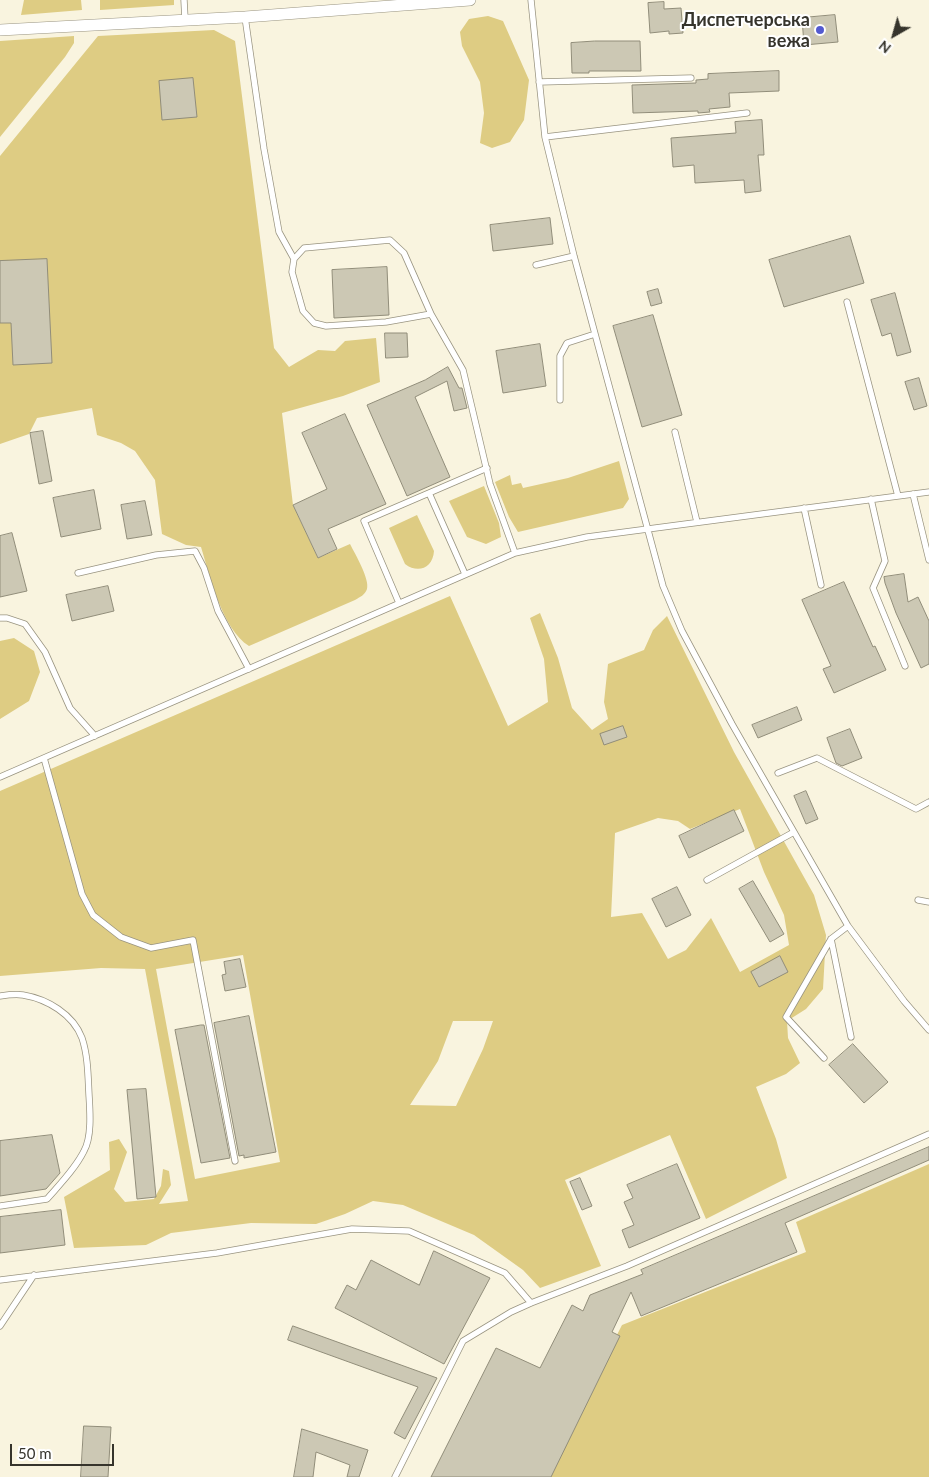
<!DOCTYPE html>
<html>
<head>
<meta charset="utf-8">
<style>
	body { margin:0 }
	#map { position:relative; width:929px; height:1477px; overflow:hidden; background:#f9f4df; font-family:Lato,sans-serif }
	canvas { display:block }
	.north { position:absolute; left:869px; top:10px; width:50px; height:50px; -webkit-text-stroke:4px #fff; paint-order:stroke; rotate:218deg; font-size:14px; font-weight:700; line-height:20px; text-align:center; color:#36342c }
	.north::after { content:''; display:block; margin:auto; width:18px; height:22px; background:#36342c; clip-path:polygon(50% 0,100% 100%,50% 72%,0 100%) }
	.scale { position:absolute; left:10px; top:1444px; width:104px; height:22px; box-sizing:border-box; border:2px solid #36342c; border-top:0; padding-left:6px; font-size:15px; line-height:18px; white-space:nowrap; color:#36342c; -webkit-text-stroke:4px #fff; paint-order:stroke }
</style>
</head>
<body>
<div id="map">
<canvas width="929" height="1477"></canvas>
<div class="north">N</div>
<div class="scale">50 m</div>
</div>
<script>
const c = document.querySelector('canvas').getContext('2d');
c.lineJoin = 'round';
function fillPath(path, color) {
  c.fillStyle = color;
  c.fill(path, 'evenodd');
}
function stroke(path, color, width, dash) {
  c.strokeStyle = color;
  c.lineWidth = width;
  c.lineCap = dash ? 'butt' : 'round';
  c.setLineDash(dash || []);
  c.stroke(path);
}
function label(font, color, halo, rows, align = 'center') {
  c.font = font + ' Lato,sans-serif';
  c.lineWidth = 4;
  c.setLineDash([]);
  c.textBaseline = 'middle';
  c.strokeStyle = halo;
  c.fillStyle = color;
  for (const [text, x, y, turn = 0] of rows) {
    c.save();
    c.translate(x, y);
    c.rotate((+turn || 0) * Math.PI / 180);
    c.textAlign = isNaN(turn) ? turn : align;
    if (halo) c.strokeText(text, 0, 0);
    c.fillText(text, 0, 0);
    c.restore();
  }
}
const green = new Path2D(`
	M24 0H81L82 10 21 15Z
	M100 0H174V5L100 10Z
	M488 16 503 21 529 80 524 120 510 142 492 148 480 143 484 113 480 82 462 46 460 32 469 19Z
	M214 30 235 41 274 348 289 367 318 350 335 351 345 341 376 338 380 382 343 396 282 413 293 505 318 558 350 544C355 554 370 579 367 589 365 595 360 597 355 600L249 646C222 629 210 576 201 547L186 545 162 534 155 480 135 451 121 443 97 435 92 408 37 418 29 434 0 444V156L98 36Z
	M74 36V43L65 57 0 137V41Z
	M619 461 629 499 623 508 518 532 509 517 495 482 510 475 512 485 521 483 523 488 568 478Z
	M484 486 499 523 501 537 486 544 467 537 449 501Z
	M417 515 434 551C433 568 418 574 405 564L389 528Z
	M450 596 508 726 548 702 544 659 530 618 540 613 558 658 572 708 592 730 608 719 604 702 608 664 644 650 653 630 667 616 734 752 814 895 826 935 823 989 806 1009 787 1021 788 1038 800 1063 786 1074 756 1087 776 1139 787 1178 706 1219 670 1135 565 1180 601 1266 540 1288 523 1270 474 1235 403 1205 373 1201 345 1214 316 1224 251 1223 171 1233 146 1245 74 1248 64 1197 110 1170 109 1142 119 1139 127 1152 114 1189 125 1202 154 1199 161 1186 163 1169 169 1171 171 1185 159 1204 188 1201 145 969 101 968 0 976V791ZM740 809 764 872 784 915 789 945 740 972 711 918 686 950 668 959 642 913 611 917 615 833 658 818 678 821 690 829ZM243 955 280 1162 195 1179 156 969ZM453 1021H493L483 1049 456 1106 410 1105 438 1061Z
	M14 638 34 651 40 672 29 701 0 719V641Z
	M929 1164V1477H545L622 1325 806 1252 796 1222Z`);
const building = new Path2D(`
	M664 2V9L681 8 683 33 669 34V31L650 33 648 3Z
	M835 15 838 42 804 45 802 18Z
	M595 41H640L641 71H589V73H572L571 43Z
	M779 71V91L729 93 730 107 709 109 710 112 698 113V111L633 113 632 85 696 83V80L708 79V74Z
	M193 78 197 117 162 120 159 81Z
	M762 120 764 155H758L761 191 745 193 744 180 695 183 694 165 673 167 671 138 736 133 735 122Z
	M550 218 553 244 493 251 490 225Z
	M850 236 864 283 784 307 769 260Z
	M47 259 52 363 13 365 11 323H0V261Z
	M387 267 389 315 334 318 332 270Z
	M658 289 662 303 651 306 647 292Z
	M895 293 911 352 897 356 891 333 882 336 871 300Z
	M653 315 682 415 642 427 613 326Z
	M385 333H407L408 357 386 358Z
	M540 344 546 386 503 393 496 351Z
	M448 367 459 388H462L467 408 454 411 447 381 415 397 450 477 407 496 367 405 425 380Z
	M919 378 927 406 914 410 905 382Z
	M345 414 386 504 328 529 337 549 318 558 293 505 327 489 302 433Z
	M43 431 52 481 39 484 30 433Z
	M94 490 101 529 61 537 53 498Z
	M145 501 152 535 127 539 121 505Z
	M12 533 27 591 0 597V536Z
	M904 574 908 602 918 597 929 621V664L921 668 896 613 885 583 884 577Z
	M844 582 873 647 875 646 886 670 834 693 823 669 831 666 802 600Z
	M108 586 114 611 72 621 66 595Z
	M797 707 802 720 758 738 752 725Z
	M623 726 627 737 604 745 600 734Z
	M850 729 862 758 842 766 836 763 827 738Z
	M806 791 818 819 806 824 794 796Z
	M734 810 744 831 689 858 679 836Z
	M753 881 784 934 770 942 739 889Z
	M677 887 691 915 666 927 652 899Z
	M780 956 788 972 759 987 751 972Z
	M240 959 246 987 225 991 222 975 226 974 224 962Z
	M249 1016 276 1152 244 1158V1155L239 1156 214 1023Z
	M201 1025H204L230 1158 201 1163 175 1030Z
	M853 1044 888 1082 864 1103 829 1065Z
	M146 1089 156 1197 137 1199 127 1090Z
	M52 1135 60 1173 46 1189 0 1196V1141Z
	M929 1147V1160L785 1223 797 1252 641 1316 631 1292 612 1332 620 1336 551 1477H431L496 1348 540 1368 572 1305 583 1311 590 1295 643 1274 641 1270Z
	M677 1164 700 1218 629 1248 622 1230 634 1225 624 1202 633 1198 627 1185Z
	M580 1178 592 1206 582 1210 570 1182Z
	M61 1210 65 1245 0 1253V1217Z
	M434 1251 490 1278 444 1364 335 1308 347 1285 356 1290 371 1260 419 1285Z
	M293 1326 437 1378 405 1439 394 1433 418 1387 288 1340Z
	M84 1426 111 1427 108 1477H81Z
	M302 1429 368 1450 359 1477H347L350 1465 316 1452 313 1477H294Z`);
const service = new Path2D(`
	M184 0 185 19
	M531 0 545 137 574 256 663 586 682 631 732 724 848 926 904 1001 929 1030
	M245 17 264 149 279 232 294 259 292 272 303 311 314 323 326 326 386 322 431 314 404 253 390 240 304 248 294 259
	M539 82 691 78
	M545 137 747 113
	M536 265 574 256
	M847 302 898 496
	M431 314 463 370 490 484 515 553
	M560 400V356L567 343 595 334
	M675 432 697 522
	M429 493 465 574
	M913 494 929 560
	M871 499 885 561 873 588 905 666
	M804 508 821 585
	M78 573 156 555 195 551 204 568 218 611 249 669
	M399 603 364 521 487 468
	M0 618H7L25 624 45 652 70 708 95 736
	M44 758 82 894 93 915 121 937 151 948 193 940 235 1161
	M778 773 817 758 916 809 929 802
	M0 777 515 553 587 537 929 492
	M707 880 794 832
	M918 900 929 902
	M831 939 851 1037
	M0 996C7 995 16 994 23 995 47 999 73 1014 82 1038 88 1056 88 1076 89 1095 90 1111 92 1137 84 1151 75 1169 60 1184 47 1199L0 1206
	M824 1058 786 1017 831 939 848 926
	M0 1280 217 1253 352 1229 409 1231 505 1273 531 1303
	M0 1326 34 1275
	M395 1477 463 1341 511 1312 531 1303 627 1266 929 1134`);
const minor = new Path2D(`
	M0 30 245 17 470 0`);
const markers = [
	[820,30,5,"#535ad0"]
];
const poiNames = [
	["Диспетчерська",810,20],
	["вежа",810,41]
];
fillPath(green, '#decc83');
fillPath(building, '#ccc8b4');
stroke(building, '#918d7a', 1);
stroke(service, '#999481', 7);
stroke(minor, '#999481', 12);
stroke(service, '#fff', 5.5);
stroke(minor, '#fff', 11);
for (const [x, y, r, color] of markers) {
  const dot = new Path2D();
  dot.arc(x, y, r, 0, 2 * Math.PI);
  c.fillStyle = color;
  c.fill(dot);
  stroke(dot, '#fff', 2);
}
label('bold 18px', '#36342c', '#fff', poiNames, 'right');
</script>
</body>
</html>
